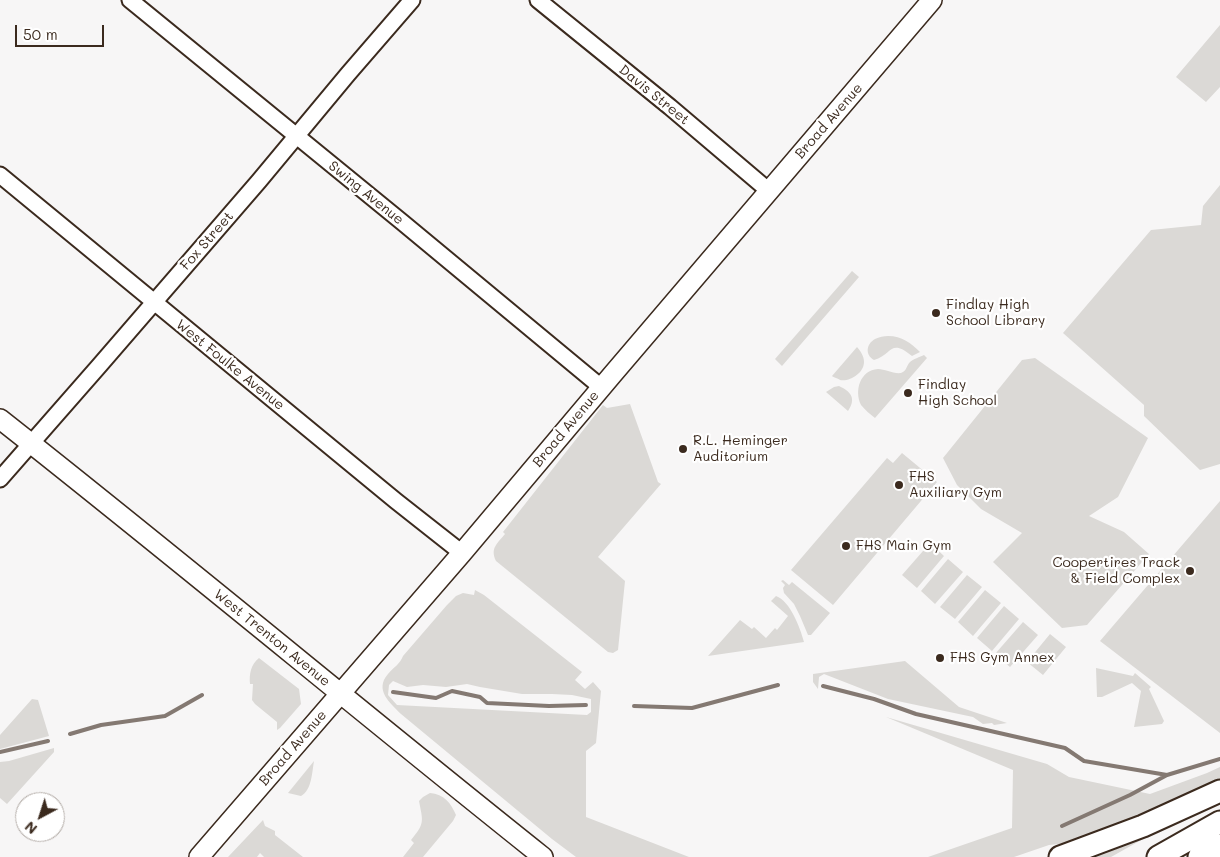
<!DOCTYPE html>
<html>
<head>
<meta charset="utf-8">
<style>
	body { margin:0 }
	#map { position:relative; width:1220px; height:857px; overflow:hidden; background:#f7f6f6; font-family:Mali,sans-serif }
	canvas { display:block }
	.north { position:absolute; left:15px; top:792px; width:50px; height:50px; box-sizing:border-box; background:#fff; border:1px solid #b1aaa5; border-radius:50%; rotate:220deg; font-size:14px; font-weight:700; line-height:20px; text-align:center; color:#3b2a1e }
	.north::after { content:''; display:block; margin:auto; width:18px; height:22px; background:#3b2a1e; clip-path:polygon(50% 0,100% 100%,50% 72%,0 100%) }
	.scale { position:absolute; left:15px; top:25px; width:89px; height:22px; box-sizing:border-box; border:2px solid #3b2a1e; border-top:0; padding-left:6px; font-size:15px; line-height:18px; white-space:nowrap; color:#3b2a1e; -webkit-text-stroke:4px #fff; paint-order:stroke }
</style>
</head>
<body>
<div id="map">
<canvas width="1220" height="857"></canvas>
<div class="north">N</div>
<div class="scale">50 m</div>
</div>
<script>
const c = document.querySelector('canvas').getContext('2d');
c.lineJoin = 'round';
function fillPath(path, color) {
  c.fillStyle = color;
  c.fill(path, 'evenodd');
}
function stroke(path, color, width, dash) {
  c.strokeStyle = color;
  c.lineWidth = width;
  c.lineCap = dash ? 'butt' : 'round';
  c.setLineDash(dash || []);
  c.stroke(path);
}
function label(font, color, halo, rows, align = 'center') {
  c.font = font + ' Mali,sans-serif';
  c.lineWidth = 4.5;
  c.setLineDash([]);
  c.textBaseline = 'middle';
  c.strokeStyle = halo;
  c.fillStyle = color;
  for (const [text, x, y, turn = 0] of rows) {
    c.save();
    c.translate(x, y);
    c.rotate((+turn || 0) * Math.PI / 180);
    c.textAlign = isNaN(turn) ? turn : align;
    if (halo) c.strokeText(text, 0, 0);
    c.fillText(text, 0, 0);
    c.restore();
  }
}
const green = new Path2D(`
	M1220 25V87L1206 102 1176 77Z
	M1220 185V464L1200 470 1144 416V405L1063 333 1151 230 1201 225 1203 206Z
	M852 271 859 277 782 366 775 359Z
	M888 336C902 336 911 343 920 352L912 356C890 338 893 354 874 360 865 355 866 344 875 339 879 337 884 336 888 336Z
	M857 347C861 352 864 356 864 362 864 373 850 382 840 380 839 379 833 377 832 376Z
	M924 355 927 358 875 418C870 414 865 410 861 405 854 391 860 370 878 369 885 369 893 374 901 373 907 371 906 366 910 362 913 359 920 357 924 355Z
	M1035 358 1148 438 1118 497 1089 516 1124 532 1149 554 1087 625 1062 628 993 562 1022 533 981 509 957 485 943 458 1022 360Z
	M839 386C852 392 856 399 848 411L826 392 834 387Z
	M630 404 658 482 661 484 598 557 625 581 618 650 613 653 608 652 496 561C490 548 497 544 505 534L503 532 603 405 607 408Z
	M902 453 937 482 833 605 791 570 887 458 893 463Z
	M1220 501V733L1100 641Z
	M930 543 944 556 917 588 902 575Z
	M948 559 963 572 935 604 921 591Z
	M967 575 982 587 955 619 940 607Z
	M783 580 789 585 792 582 830 613 811 635H808L800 616 794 604 784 593 783 588 785 585 781 581Z
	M475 590 484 595 582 672 575 680 585 689 593 682 601 691 596 743 586 751V817L689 857H576L552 839 401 714C390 703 374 690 388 674 394 667 400 664 403 656L447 605 456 596 463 593 474 595ZM393 681 407 687 423 685 446 687 467 684 480 687 522 694H552L572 695 591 699V712L587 715 397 705 388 695 389 685Z
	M985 590 1001 603 973 636 958 622Z
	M776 596C790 601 800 627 804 642L708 656 740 620 752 629 754 627 766 638 775 628 777 630 788 616 771 601Z
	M1004 606 1019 619 992 651 977 638Z
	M1023 622 1038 635 1010 667 995 654Z
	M1050 634 1066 647 1043 675 1027 662Z
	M259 658 299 689 301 704 280 728 277 730V722L255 704 252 700 253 684H250C249 674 251 664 259 658Z
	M905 661 959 707 1007 723 994 725 992 723 983 724 973 717 888 699 824 674 819 677 818 689 813 682V674Z
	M1096 668 1133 676 1135 673 1151 687 1149 689 1164 721 1162 724 1134 727 1141 691 1132 683 1102 697H1097Z
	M32 699 38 700 49 736 0 749V735Z
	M886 717 1047 764 1069 777 1150 794 1207 773 1220 767V780L1125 822 1077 842 1049 845 1014 857H928L1012 828 1013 770Z
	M54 748V752L7 804 0 798V762L9 761Z
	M314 761C312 772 312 790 301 796L288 793Z
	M430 793C444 794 451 803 456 815L453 821 423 857H403L414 843 411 840C425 823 423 822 419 801L423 797Z
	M263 820 265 826 275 831V835L303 857H264L260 853 257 857H228Z
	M1150 828 1152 834 1111 857H1088Z`);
const stream = new Path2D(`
	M823 686 874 699 916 714 1065 748 1084 761 1167 775 1220 759
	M393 692 436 698 452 691 480 697 487 703 549 706 586 705
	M634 706 692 708 778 685
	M70 734 101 725 165 716 202 695
	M0 752 48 741
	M1062 826 1130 795 1167 775`);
const minor = new Path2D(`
	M130 0 402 222 601 387
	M538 0 670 107 769 191
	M0 175 396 501 462 553
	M0 479 99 366 259 181 348 74 412 0`);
const major = new Path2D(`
	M0 419C183 563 361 712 543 857
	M199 857 462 553 612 375 932 0`);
const highway = new Path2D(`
	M1060 857 1143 826 1220 791
	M1158 857 1220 822
	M1199 857 1220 845`);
const markers = [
	[936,313,5,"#3b2a1e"],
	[908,393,5,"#3b2a1e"],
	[683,449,5,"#3b2a1e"],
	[899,485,5,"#3b2a1e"],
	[846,546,5,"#3b2a1e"],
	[1190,571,5,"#3b2a1e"],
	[940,658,5,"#3b2a1e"]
];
const streetNames = [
	["Davis Street",654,95,39],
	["Broad Avenue",829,121,-49],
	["Swing Avenue",366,193,39],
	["Fox Street",207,241,-49],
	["West Foulke Avenue",230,365,39],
	["Broad Avenue",566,429,-50],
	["West Trenton Avenue",272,638,39],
	["Broad Avenue",293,748,-49]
];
const poiNames = [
	["Findlay High",946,305],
	["School Library",946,321],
	["Findlay",918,385],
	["High School",918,401],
	["R.L. Heminger",693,441],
	["Auditorium",693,457],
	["FHS",909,477],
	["Auxiliary Gym",909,493],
	["FHS Main Gym",856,546],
	["Coopertires Track",1180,563,"right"],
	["& Field Complex",1180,579,"right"],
	["FHS Gym Annex",950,658]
];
fillPath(green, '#dbd9d6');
stroke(stream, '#847972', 4);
stroke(minor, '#3b2a1e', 19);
stroke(major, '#3b2a1e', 22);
stroke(highway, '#3b2a1e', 25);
stroke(minor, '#fff', 15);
stroke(major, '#fff', 19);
stroke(highway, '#fff', 21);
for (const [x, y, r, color] of markers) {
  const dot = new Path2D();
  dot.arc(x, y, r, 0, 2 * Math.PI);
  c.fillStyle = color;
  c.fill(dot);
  stroke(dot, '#fff', 2);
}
label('14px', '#3b2a1e', '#fff', streetNames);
label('14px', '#3b2a1e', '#fff', poiNames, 'left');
</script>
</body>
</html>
